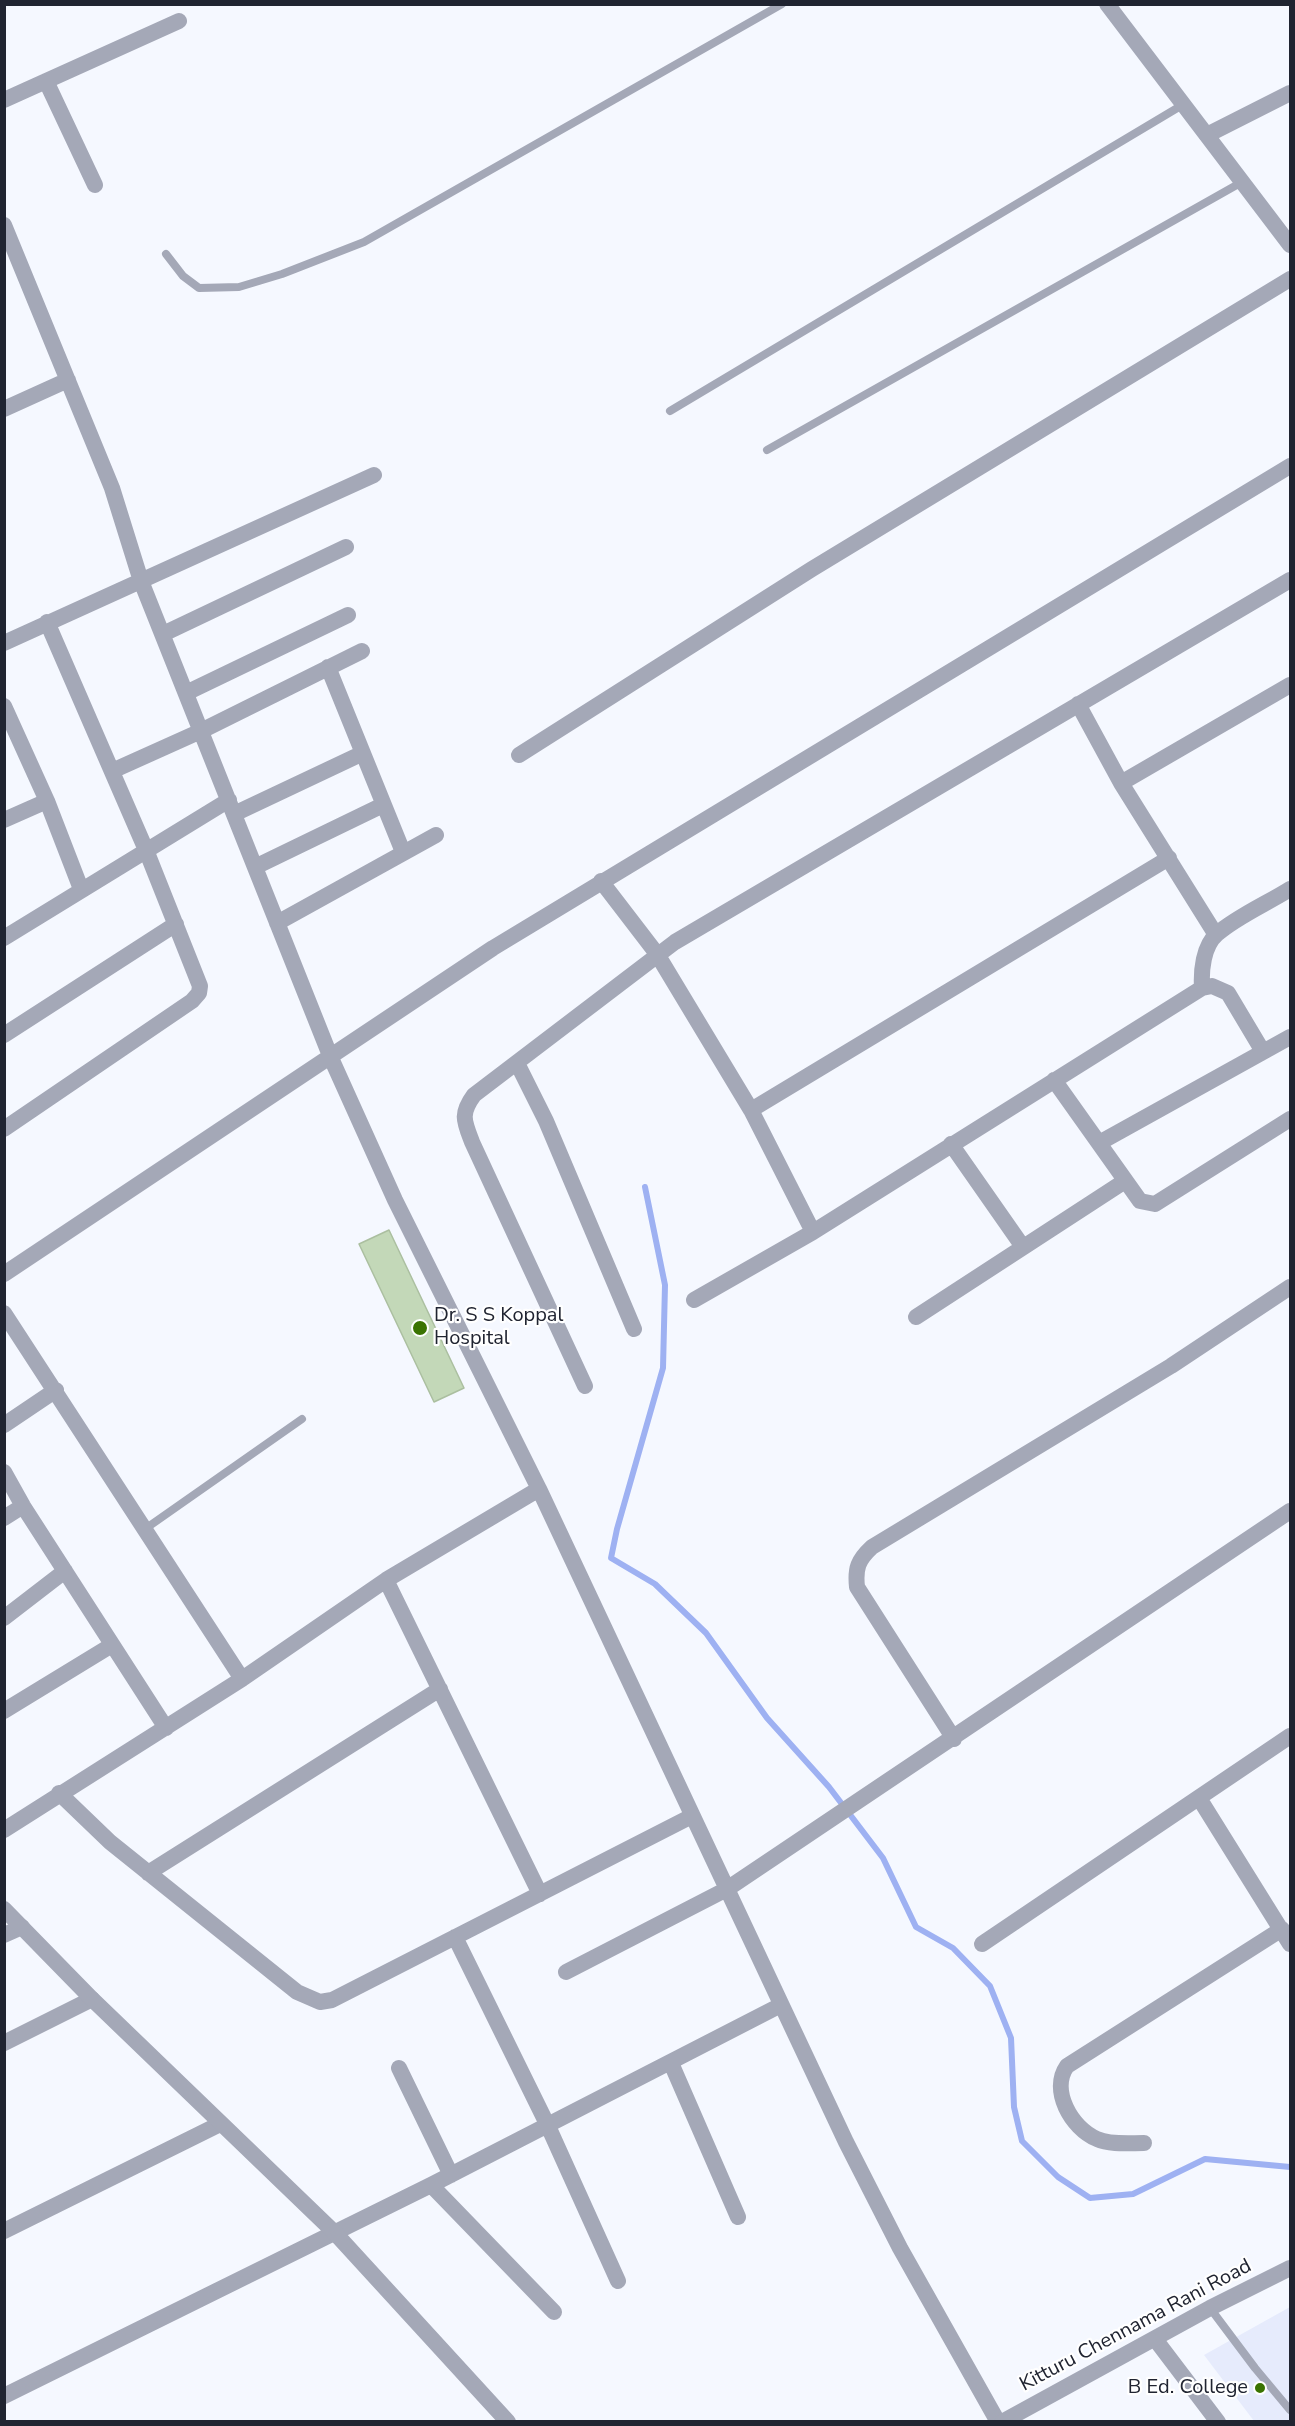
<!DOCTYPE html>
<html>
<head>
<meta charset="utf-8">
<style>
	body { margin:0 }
	#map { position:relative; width:1295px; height:2426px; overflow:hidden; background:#f5f8ff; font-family:"Nunito Sans",sans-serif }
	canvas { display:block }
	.frame { position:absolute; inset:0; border:6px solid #202431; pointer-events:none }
</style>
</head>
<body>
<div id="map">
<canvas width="1295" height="2426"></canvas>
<div class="frame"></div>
</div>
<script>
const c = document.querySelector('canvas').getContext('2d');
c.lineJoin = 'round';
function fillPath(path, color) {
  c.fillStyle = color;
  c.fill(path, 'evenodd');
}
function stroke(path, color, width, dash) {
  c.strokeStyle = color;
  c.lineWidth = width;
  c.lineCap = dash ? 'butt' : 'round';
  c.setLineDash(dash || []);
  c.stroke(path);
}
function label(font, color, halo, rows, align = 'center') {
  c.font = font + ' "Nunito Sans",sans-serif';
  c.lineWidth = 4.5;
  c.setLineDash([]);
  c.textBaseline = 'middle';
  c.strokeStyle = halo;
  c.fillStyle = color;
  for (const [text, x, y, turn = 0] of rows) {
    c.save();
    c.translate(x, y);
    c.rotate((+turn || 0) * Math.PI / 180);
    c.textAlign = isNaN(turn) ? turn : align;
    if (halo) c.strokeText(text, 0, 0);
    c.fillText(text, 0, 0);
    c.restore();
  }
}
const built = new Path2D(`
	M1290 2307V2421H1254L1204 2355Z`);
const stream = new Path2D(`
	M645 1187 665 1285 663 1368 617 1529 611 1558 655 1584 706 1633 767 1718 829 1787 883 1858 916 1927 953 1948 990 1986 1011 2038 1014 2107 1022 2141 1058 2177 1090 2198 1133 2194 1205 2159 1290 2167`);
const building = new Path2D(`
	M389 1230 464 1388 434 1402 359 1244Z`);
const service = new Path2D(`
	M166 254 183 276 199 288 239 287 282 274 364 242 782 4
	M670 411 1184 104
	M767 450 1242 182
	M145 1529 302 1419
	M1210 2308 1255 2368 1290 2410`);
const minor = new Path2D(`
	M46 81 95 185
	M4 100 179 21
	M1207 135 1290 93
	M4 225 112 488 141 581 331 1058 395 1200 539 1489 846 2142 900 2248 998 2422
	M4 409 68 380
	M163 634 346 547
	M4 643 374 475
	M328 667 403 852
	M186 693 348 615
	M1078 704 1121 783 1216 935
	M4 706 47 801 81 889
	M519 755 812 569 1290 279
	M112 771 201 731 362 651
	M1121 783 1290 685
	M234 814 361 754
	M4 820 47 801
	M255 867 383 805
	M601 881 657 954 751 1110 813 1232
	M277 923 436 835
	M4 938 229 800
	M1202 988C1201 971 1203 946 1217 934 1236 917 1268 903 1290 889
	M4 1035 176 924
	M517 1063 546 1121 634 1329
	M1054 1080 1140 1201 1155 1204 1290 1119
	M751 1110 1169 858
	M4 1129 192 1001 199 993 200 986 146 850 47 622
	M1099 1143 1290 1037
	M951 1144 1023 1247
	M4 1274 493 948 1290 466
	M694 1300 813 1232 1202 988 1212 986 1228 993 1262 1050
	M4 1313 242 1679
	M916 1317 1125 1181
	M585 1386 472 1142C464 1121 460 1114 474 1095L675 942 1290 580
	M4 1425 56 1390
	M4 1472 23 1506 166 1728
	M4 1518 23 1506
	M386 1580 540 1894
	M4 1618 65 1571
	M4 1711 112 1645
	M954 1739 857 1587C855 1568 858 1560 872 1547L1171 1366 1290 1287
	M59 1793 110 1842 297 1992 320 2002 332 2000 692 1816
	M1199 1798 1290 1944
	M4 1830 242 1679 386 1580 539 1489
	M148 1873 440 1689
	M4 1935 22 1927
	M455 1937 548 2126 618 2281
	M982 1944 1290 1736
	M566 1972 727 1889 1290 1511
	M4 2043 92 1999
	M671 2063 738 2217
	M399 2068 451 2175
	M1144 2143C1129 2143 1110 2145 1097 2139 1071 2128 1050 2090 1067 2066L1282 1929
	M431 2185 554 2312
	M4 2231 220 2124
	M1155 2339 1218 2422
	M4 2396 431 2185 781 2005`);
const tertiary = new Path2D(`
	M1107 4 1290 245
	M4 1909 92 1999 335 2233 508 2422
	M1002 2422 1210 2308 1290 2268`);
const markers = [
	[420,1328,8,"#3a7301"],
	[1260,2388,6,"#3a7301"]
];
const poiNames = [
	["Dr. S S Koppal",434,1316],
	["Hospital",434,1339],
	["B Ed. College",1248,2388,"right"]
];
const streetNames = [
	["Kitturu Chennama Rani Road",1136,2326,-28]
];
fillPath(built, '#e6ebfc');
stroke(stream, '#9eb1f2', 6);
fillPath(building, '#c3d8b8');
stroke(building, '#abbfa0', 1.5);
stroke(service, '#a4a8b7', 8);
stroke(minor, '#a4a8b7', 16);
stroke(tertiary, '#a4a8b7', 16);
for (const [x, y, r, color] of markers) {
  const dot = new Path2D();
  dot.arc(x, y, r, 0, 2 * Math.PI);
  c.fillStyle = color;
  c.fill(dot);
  stroke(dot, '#fff', 2);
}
label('20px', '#202431', '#fff', poiNames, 'left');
label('20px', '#202431', '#fff', streetNames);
</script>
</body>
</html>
